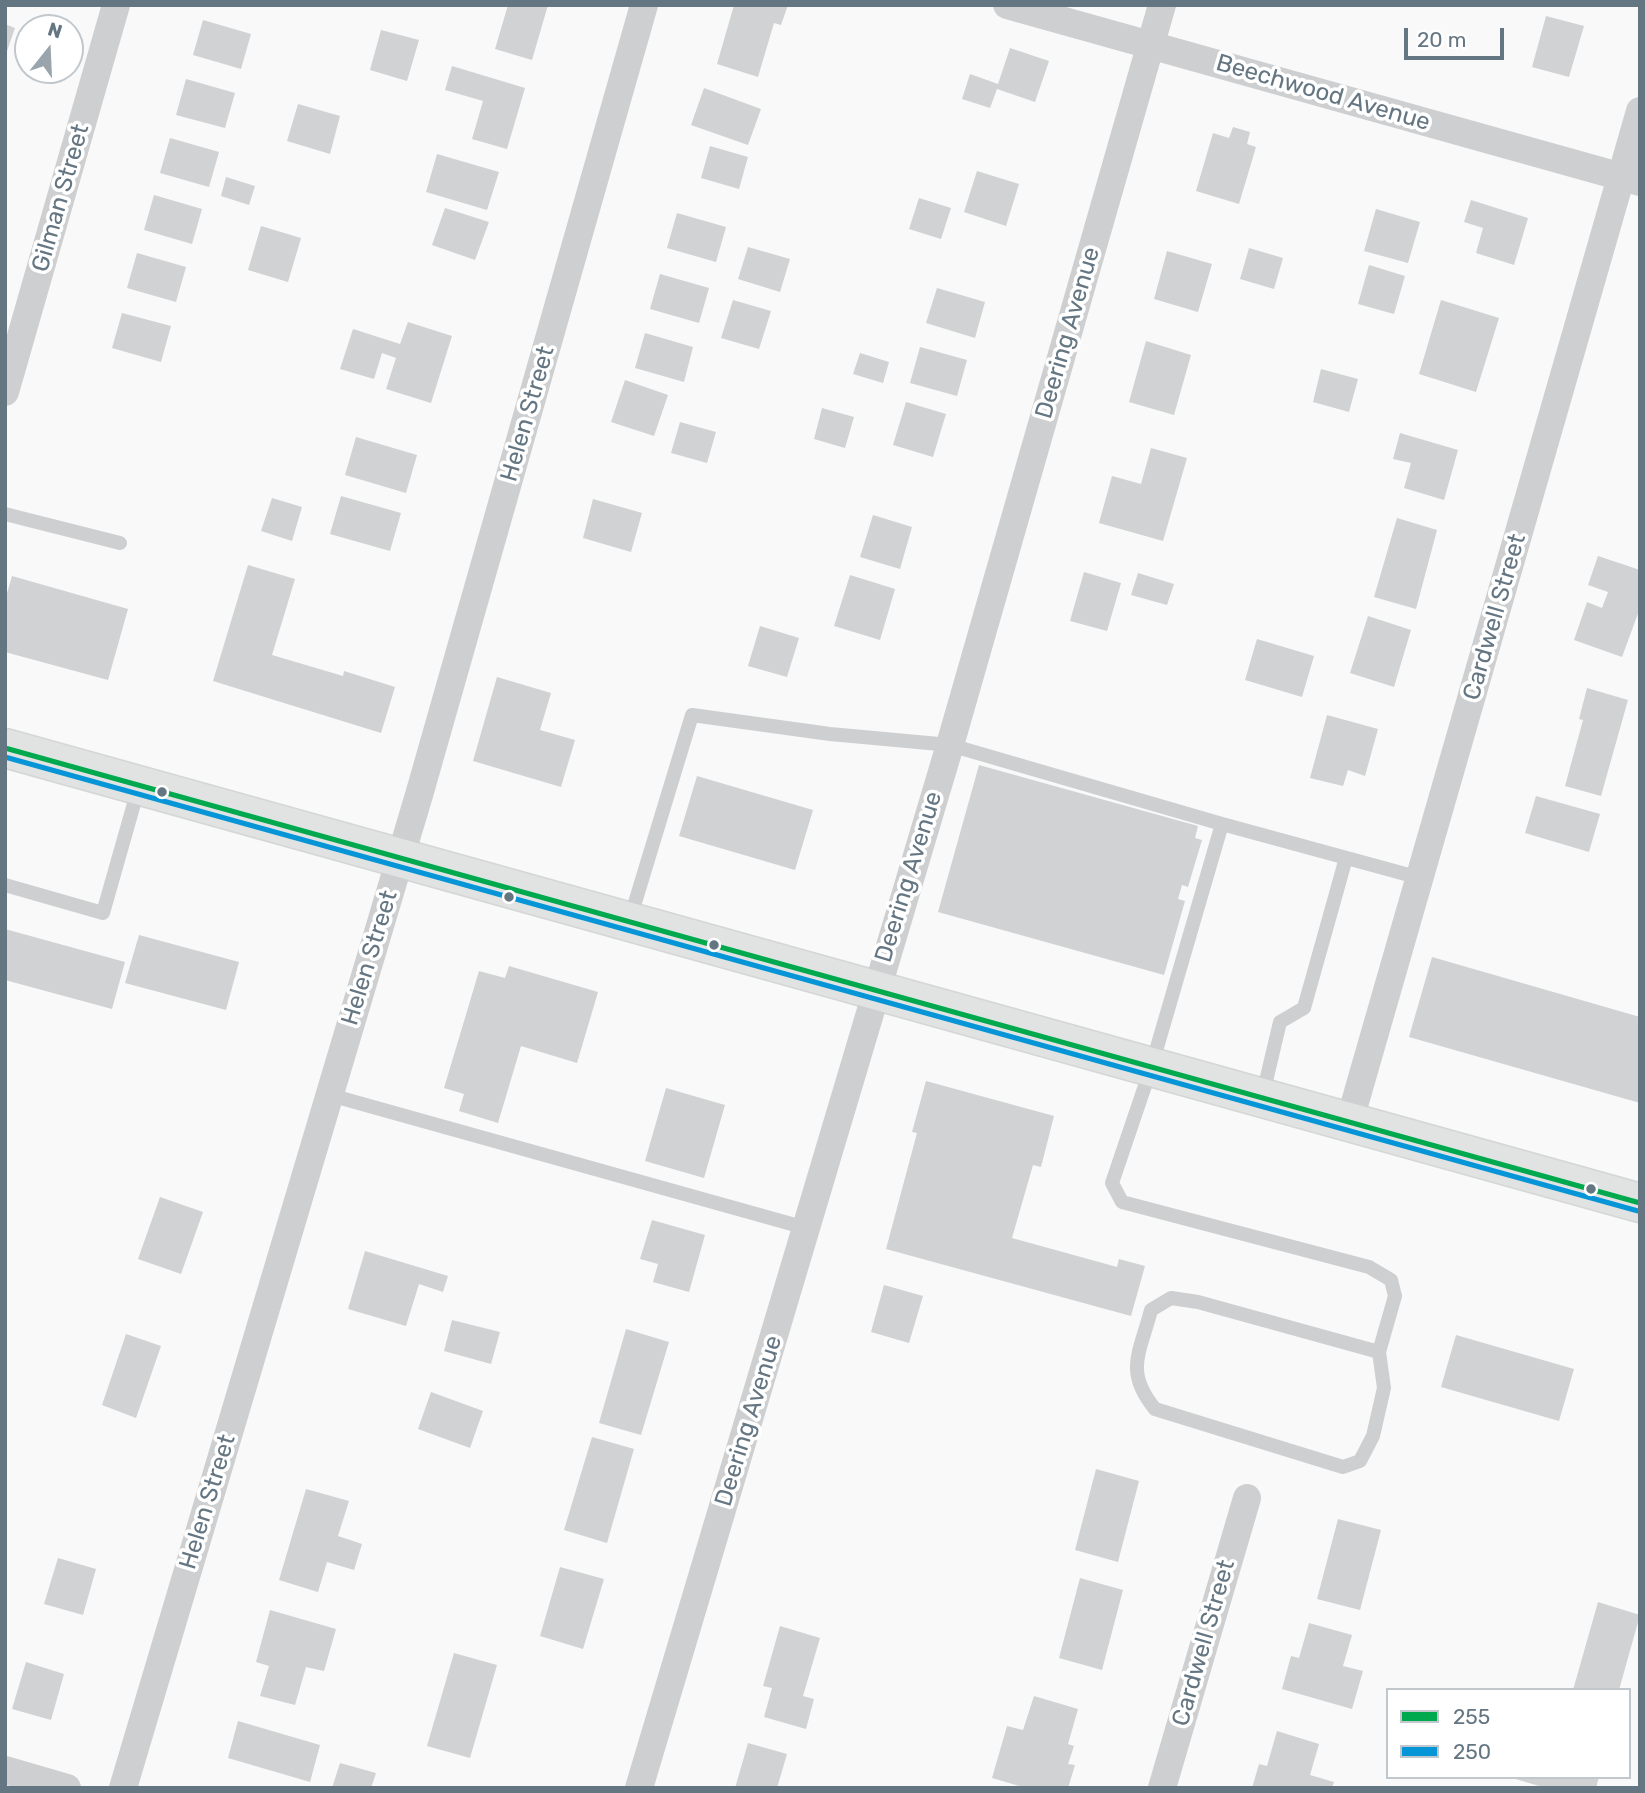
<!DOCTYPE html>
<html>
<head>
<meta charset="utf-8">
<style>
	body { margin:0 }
	#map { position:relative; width:1645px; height:1793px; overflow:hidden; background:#f9f9f9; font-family:Rubik,sans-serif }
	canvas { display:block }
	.frame { position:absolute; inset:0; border:7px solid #657683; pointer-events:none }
	.legend { position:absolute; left:1386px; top:1688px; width:245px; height:91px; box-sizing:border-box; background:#fff; border:2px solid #c1c8cd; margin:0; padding:9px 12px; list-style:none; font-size:21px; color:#657683 }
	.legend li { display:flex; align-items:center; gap:14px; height:35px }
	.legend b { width:35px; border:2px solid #c1c8cd }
	.north { position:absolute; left:14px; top:14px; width:70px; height:70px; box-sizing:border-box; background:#fff; border:2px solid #c1c8cd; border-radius:50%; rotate:18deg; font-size:19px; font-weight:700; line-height:28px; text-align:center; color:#657683 }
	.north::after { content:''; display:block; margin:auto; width:24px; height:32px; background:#99a4ac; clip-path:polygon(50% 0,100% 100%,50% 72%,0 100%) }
	.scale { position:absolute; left:1404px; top:28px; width:100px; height:32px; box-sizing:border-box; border:4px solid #657683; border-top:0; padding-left:9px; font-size:21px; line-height:24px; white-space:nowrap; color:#657683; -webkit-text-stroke:5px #fff; paint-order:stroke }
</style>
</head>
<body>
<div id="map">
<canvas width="1645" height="1793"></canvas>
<div class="frame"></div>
<ul class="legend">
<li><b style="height:9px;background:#00a94e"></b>255</li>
<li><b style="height:9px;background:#0696d7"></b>250</li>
</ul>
<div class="north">N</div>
<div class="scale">20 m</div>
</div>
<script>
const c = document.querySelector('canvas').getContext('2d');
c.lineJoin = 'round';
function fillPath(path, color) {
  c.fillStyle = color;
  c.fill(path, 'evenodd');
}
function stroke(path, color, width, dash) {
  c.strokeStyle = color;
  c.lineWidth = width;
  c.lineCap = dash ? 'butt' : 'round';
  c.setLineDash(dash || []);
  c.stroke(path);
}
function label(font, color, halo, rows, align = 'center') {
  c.font = font + ' Rubik,sans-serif';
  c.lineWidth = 7;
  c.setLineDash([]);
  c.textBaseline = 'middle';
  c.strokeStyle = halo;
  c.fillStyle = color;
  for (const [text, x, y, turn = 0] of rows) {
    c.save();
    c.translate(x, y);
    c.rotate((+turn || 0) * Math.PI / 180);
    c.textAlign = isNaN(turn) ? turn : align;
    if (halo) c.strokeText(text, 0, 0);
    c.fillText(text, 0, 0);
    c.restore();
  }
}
const building = new Path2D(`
	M508 5H548L532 60 495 49Z
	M734 5H788L781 25 774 23 758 77 717 64Z
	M1546 16 1584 26 1569 77 1532 67Z
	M203 20 251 34 241 69 193 55Z
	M5 24 15 28 6 54H5Z
	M381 30 419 40 407 81 370 70Z
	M1010 48 1049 61 1035 102 997 89 990 108 962 99 970 74 998 84Z
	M452 66 525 88 507 149 472 139 483 101 445 90Z
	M186 79 235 93 225 128 176 115Z
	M704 88 761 109 748 145 691 125Z
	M298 104 340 116 330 154 287 141Z
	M1233 127 1250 132 1247 144 1256 147 1239 204 1196 191 1213 133 1229 138Z
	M170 138 219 152 209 187 160 173Z
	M710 146 748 157 739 189 701 178Z
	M437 154 499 172 487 210 426 192Z
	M977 171 1019 184 1006 226 964 212Z
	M226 177 255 186 249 205 221 196Z
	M154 195 202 209 192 244 144 230Z
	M919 198 951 208 941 239 909 229Z
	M1471 200 1528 218 1514 265 1476 253 1483 228 1464 222Z
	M445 208 489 222 475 260 432 245Z
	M1376 209 1420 222 1408 263 1364 251Z
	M677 213 726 227 716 262 667 248Z
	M261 226 301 238 288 282 248 270Z
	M748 247 790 259 780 292 738 279Z
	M1249 248 1283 258 1274 289 1240 279Z
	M1167 251 1212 264 1198 312 1154 299Z
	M137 253 186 267 176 302 127 288Z
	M1369 265 1405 276 1394 314 1358 304Z
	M660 274 709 288 699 323 650 309Z
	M937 288 985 302 975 338 926 323Z
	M733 300 771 311 759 349 721 338Z
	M1441 300 1499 318 1476 392 1419 374Z
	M122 313 171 326 161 362 112 348Z
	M408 322 452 336 431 403 386 389 396 358 382 353 374 379 340 369 353 329 400 344Z
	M645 333 693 347 684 382 635 368Z
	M1146 341 1191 355 1174 415 1129 402Z
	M920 347 967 360 957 396 910 383Z
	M860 353 889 362 883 383 853 374Z
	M1321 369 1358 379 1349 412 1313 402Z
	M625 380 668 395 654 436 611 422Z
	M906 402 946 414 933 457 893 445Z
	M822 408 854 417 845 448 814 439Z
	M680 422 716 432 707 463 671 453Z
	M1400 433 1458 450 1444 500 1404 488 1411 463 1393 459Z
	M356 437 417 455 406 493 345 475Z
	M1151 448 1187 458 1163 541 1099 523 1112 476 1141 484Z
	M341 496 401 513 390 551 330 534Z
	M272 498 302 507 292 541 261 531Z
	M593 499 642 513 631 552 583 538Z
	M873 515 912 527 900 569 860 557Z
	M1397 518 1437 530 1416 609 1374 597Z
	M1598 556 1640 570V608L1622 657 1574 640 1587 602 1602 608 1608 592 1588 585Z
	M248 565 295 579 272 655 343 676 344 671 395 687 381 733 213 681Z
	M1084 572 1121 583 1107 631 1070 621Z
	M1138 573 1174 584 1167 605 1131 595Z
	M850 575 895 589 880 640 834 626Z
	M12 576 128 609 108 680 5 652V600Z
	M1368 616 1411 630 1394 687 1350 673Z
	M760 626 799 638 787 677 748 666Z
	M1257 639 1314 656 1302 697 1245 680Z
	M497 677 551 693 540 730 575 740 561 787 473 761Z
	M1587 688 1628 700 1601 796 1565 786 1583 720 1579 719Z
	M1327 715 1378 729 1365 776 1348 770 1343 786 1310 778Z
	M979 765 1198 826 1195 838 1202 840 1188 887 1182 885 1178 899 1185 901 1164 975 938 912Z
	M697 776 813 810 795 870 679 836Z
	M1536 796 1600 814 1589 852 1525 833Z
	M5 929 125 962 112 1009 5 980Z
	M139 935 239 962 226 1010 125 983Z
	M1432 957 1640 1017V1103L1409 1037Z
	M509 966 598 992 577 1063 521 1046 498 1123 459 1111 464 1094 444 1088 479 971 505 978Z
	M926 1081 1054 1116 1041 1167 1033 1165 1012 1238 1117 1267 1119 1259 1145 1266 1131 1316 886 1249 917 1133 912 1132Z
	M666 1088 725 1105 704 1178 645 1161Z
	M160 1197 203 1212 181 1274 138 1259Z
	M652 1220 705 1235 689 1292 653 1282 658 1264 640 1259Z
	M365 1251 448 1276 443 1292 419 1284 406 1326 348 1309Z
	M884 1285 923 1296 909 1343 871 1332Z
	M452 1320 500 1332 491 1364 444 1351Z
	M626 1329 669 1342 641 1435 599 1423Z
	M126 1334 161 1346 136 1418 102 1405Z
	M1456 1335 1574 1369 1559 1421 1441 1387Z
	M431 1392 483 1411 470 1448 418 1429Z
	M592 1437 634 1449 607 1543 564 1530Z
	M1096 1469 1139 1481 1118 1562 1075 1550Z
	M306 1489 349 1501 338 1536 362 1544 354 1570 327 1562 318 1592 279 1580Z
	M1338 1519 1381 1530 1360 1610 1317 1599Z
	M58 1558 96 1569 83 1615 44 1604Z
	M560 1567 604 1579 583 1649 540 1636Z
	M1080 1578 1123 1590 1102 1670 1059 1658Z
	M1598 1602 1640 1615 1619 1690H1573Z
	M270 1610 336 1629 324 1671 306 1667 295 1705 260 1696 269 1666 256 1662Z
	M1309 1623 1352 1635 1343 1666 1363 1671 1352 1709 1282 1689 1291 1656 1299 1658Z
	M780 1626 820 1638 803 1696 814 1699 806 1729 764 1717 772 1688 763 1686Z
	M454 1653 497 1665 470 1758 427 1746Z
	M26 1662 64 1674 51 1720 12 1709Z
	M1034 1696 1078 1709 1068 1744 1074 1746 1068 1764 1075 1765 1068 1788H1026L992 1778 1007 1726 1023 1730Z
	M238 1721 320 1745 310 1782 228 1758Z
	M1277 1731 1319 1744 1310 1775 1334 1782 1332 1788H1252L1259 1764 1267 1766Z
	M748 1743 787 1754 777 1788H735Z
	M340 1763 376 1773 371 1788H332Z
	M1599 1777 1596 1788H1546L1512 1778Z`);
const lane = new Path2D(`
	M5 514 120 543
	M1222 824 1151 1068 1112 1183 1122 1202 1369 1267 1391 1280 1395 1296 1379 1352 1384 1388 1373 1436 1360 1461 1343 1467 1155 1409C1124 1371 1140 1353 1151 1310L1171 1298 1198 1302 1379 1352
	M5 885 103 913 139 786
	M630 919 692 715 830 734 950 745 1222 824 1420 878
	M330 1095 806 1228
	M1262 1098 1280 1022 1304 1008 1346 858`);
const street = new Path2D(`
	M1007 5 1640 182
	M5 392 116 5
	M1349 1123 1640 111
	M5 1770 67 1788
	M123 1788 419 795 644 5
	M639 1788 950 745 1162 5
	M1162 1788 1247 1498`);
const primary = new Path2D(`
	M5 748 1640 1203`);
const bus1 = new Path2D(`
	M5 748 1640 1203`);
const bus2 = new Path2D(`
	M5 757 1638 1211`);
const markers = [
	[162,792,6,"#657683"],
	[509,897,6,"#657683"],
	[714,945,6,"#657683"],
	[1591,1189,6,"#657683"]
];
const streetNames = [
	["Beechwood Avenue",1323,93,16],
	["Gilman Street",61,198,-74],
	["Deering Avenue",1068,333,-74],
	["Helen Street",528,414,-74],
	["Cardwell Street",1495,617,-74],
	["Deering Avenue",909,877,-73],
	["Helen Street",370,958,-73],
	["Deering Avenue",749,1421,-73],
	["Helen Street",208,1502,-73],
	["Cardwell Street",1204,1643,-74]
];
fillPath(building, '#d0d2d3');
stroke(primary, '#d5d6d7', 41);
stroke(lane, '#cecfd0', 14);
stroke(street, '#cecfd0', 28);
stroke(primary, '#e1e2e2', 38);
stroke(bus1, '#00a94e', 5);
stroke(bus2, '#0696d7', 5);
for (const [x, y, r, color] of markers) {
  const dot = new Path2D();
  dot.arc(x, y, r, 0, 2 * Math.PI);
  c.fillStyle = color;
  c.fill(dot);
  stroke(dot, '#fff', 2.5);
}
label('24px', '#657683', '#fff', streetNames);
</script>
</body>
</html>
